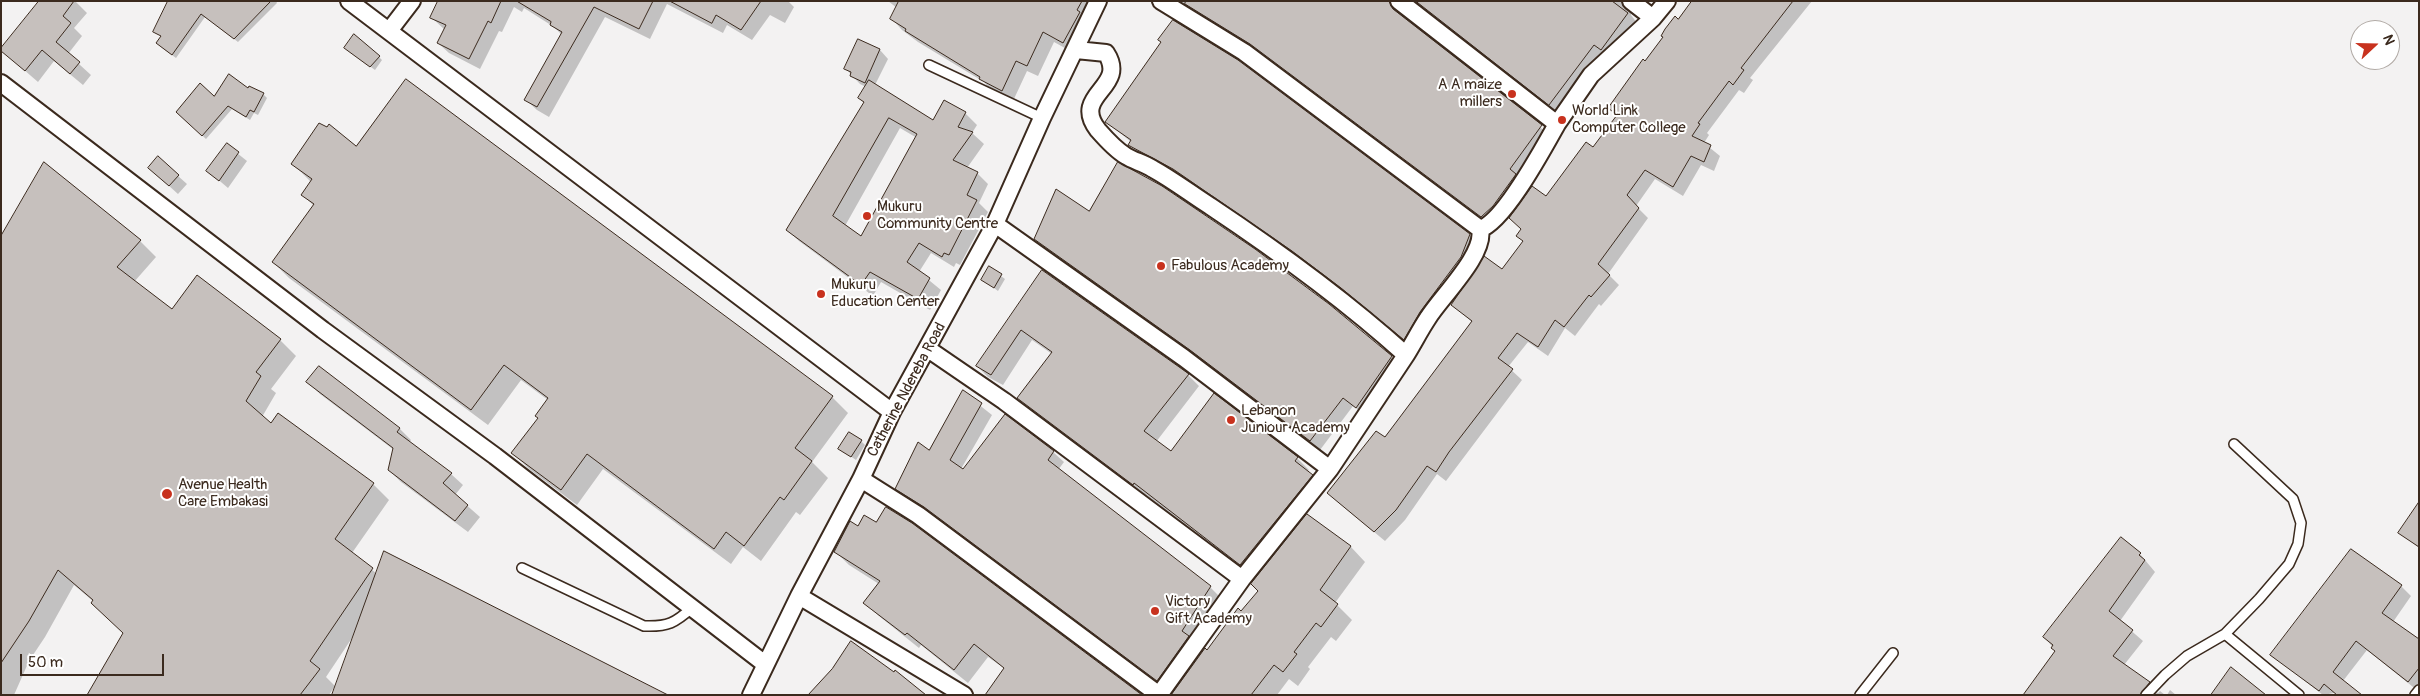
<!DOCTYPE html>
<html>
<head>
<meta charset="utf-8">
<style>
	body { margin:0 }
	#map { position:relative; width:2420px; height:696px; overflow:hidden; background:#f3f2f2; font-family:Pangolin,sans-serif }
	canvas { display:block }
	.frame { position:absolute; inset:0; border:2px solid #3b2a1e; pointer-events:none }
	.north { position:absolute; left:2350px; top:20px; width:50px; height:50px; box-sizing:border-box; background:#fff; border:1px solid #b1aaa5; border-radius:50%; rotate:69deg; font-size:14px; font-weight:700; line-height:20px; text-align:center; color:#3b2a1e }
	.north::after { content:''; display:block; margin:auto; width:18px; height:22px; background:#c8321e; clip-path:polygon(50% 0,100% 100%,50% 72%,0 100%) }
	.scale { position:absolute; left:20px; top:654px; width:144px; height:22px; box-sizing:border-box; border:2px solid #3b2a1e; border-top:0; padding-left:6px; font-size:15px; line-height:18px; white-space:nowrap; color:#3b2a1e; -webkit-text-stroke:4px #fff; paint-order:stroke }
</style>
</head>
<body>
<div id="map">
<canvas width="2420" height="696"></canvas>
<div class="frame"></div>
<div class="north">N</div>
<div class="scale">50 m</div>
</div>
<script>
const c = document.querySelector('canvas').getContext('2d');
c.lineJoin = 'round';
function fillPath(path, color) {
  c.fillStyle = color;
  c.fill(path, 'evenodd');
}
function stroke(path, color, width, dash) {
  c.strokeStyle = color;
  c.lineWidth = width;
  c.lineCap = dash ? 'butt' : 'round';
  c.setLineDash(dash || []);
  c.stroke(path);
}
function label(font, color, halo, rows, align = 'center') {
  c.font = font + ' Pangolin,sans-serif';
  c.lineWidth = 4;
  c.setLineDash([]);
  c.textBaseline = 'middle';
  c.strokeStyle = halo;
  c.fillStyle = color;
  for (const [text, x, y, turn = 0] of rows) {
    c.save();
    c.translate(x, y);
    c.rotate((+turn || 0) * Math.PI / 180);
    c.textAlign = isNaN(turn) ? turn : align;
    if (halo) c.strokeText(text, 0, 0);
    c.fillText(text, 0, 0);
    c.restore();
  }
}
const shadow = new Path2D(`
	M41 1H75L87 13 74 28 82 36 68 54 91 75 83 85 54 61 38 82 1 50Z
	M208 1H276L277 3 238 42 205 17 176 58 161 47 162 37 155 32Z
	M439 1H788L794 7 785 23 770 15 752 40 727 25 723 33 667 4 650 39 605 17 549 117 537 110 526 100 562 35 554 27 524 8 522 12 514 7 502 32 499 31 480 69 449 53 438 43 445 30 431 17Z
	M888 1H1098L1074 53 1054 42 1038 76 1027 71 1013 101 991 90 984 82 918 42 902 30 892 19 897 8Z
	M1175 1H1409L1398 11 1401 17 1551 136 1491 226 1261 53Z
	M1413 1H1641L1633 4 1631 15 1637 23 1559 114Z
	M1693 1H1812L1750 78 1753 80 1744 93 1739 90 1707 133 1709 135 1704 143 1720 156 1714 171 1701 165 1683 196 1655 179 1636 206 1648 218 1608 274 1619 285 1601 306 1599 304 1575 336 1565 328 1548 356 1528 342 1508 367 1522 380 1446 481 1437 474 1405 520 1385 541 1339 503 1473 323 1452 304 1502 270 1524 242 1546 197 1593 148 1618 117 1609 108Z
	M858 40 880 50 888 59 875 85 934 122 965 113 977 125 972 133 984 144 967 168 977 173 988 184 979 203 988 212 960 265 956 263 954 267 931 253 919 272 941 290 930 310 881 282 873 296 799 241 787 230 865 104 859 98 866 87 860 84 845 68ZM900 128 917 138 862 238 845 226Z
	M350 52 379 57 382 60 375 70Z
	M248 90 263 94 267 98 258 115 254 113 250 120 232 109 206 139 177 112 215 98Z
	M1107 122 1469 235 1479 244 1413 348 1352 297 1303 260 1184 178 1139 154 1130 145 1131 142Z
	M227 145 247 161 228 188 208 171Z
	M357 148 832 397 848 413 812 462 828 478 800 515 796 512 761 561 743 547 731 564 603 469 577 505 529 469 513 453 539 418 548 400 521 380 488 425 289 278 273 262 314 206 303 195 311 182 293 164Z
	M158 158 187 184 178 194 158 176Z
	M1090 212 1391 357 1400 366 1366 416 1353 406 1320 450 1201 359 1045 249 1035 239Z
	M1 238 140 241 156 257 134 282 172 310 280 340 296 356 271 389 276 393 262 417 271 425 278 414 373 484 389 500 352 553 377 574 354 635 326 677 335 686 329 695H89L124 633 94 602 74 585 45 637 29 661 14 695H1Z
	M990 268 1005 279 998 291 983 280Z
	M1043 272 1188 375 1199 386 1156 442 1171 453 1214 395 1297 458 1309 470 1307 472 1323 487 1252 575 1145 494 1144 495 1030 409 1018 398 1052 354 1032 340 1003 385 988 377 977 366Z
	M308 382 399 428 411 440 409 443 451 474 463 485 455 495 480 517 468 532 401 482 389 470 394 450 320 394Z
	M963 392 992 415 961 469 963 470 1053 452 1064 462 1058 470 1210 587 1221 598 1168 690 936 517 907 499 896 488 929 452Z
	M861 441 865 445 856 460 840 449Z
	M2419 505V548L2400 533Z
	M1307 516 1351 547 1365 562 1335 603 1352 620 1336 641 1331 637 1308 667 1310 669 1298 686 1289 679 1277 695H1173L1259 591Z
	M2121 539 2140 554 2155 572 2120 621 2143 641 2124 665 2158 693 2160 691 2165 695H2025L2057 652 2044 637Z
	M835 551 1140 695 1005 669 988 657 968 683 921 645 919 648 879 616 865 603 879 584 849 565Z
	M2401 586 2411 596 2393 622 2419 641 2418 691 2367 650 2343 681 2360 695 2334 693 2323 695 2272 655Z
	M2170 690 2176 695H2167Z`);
const building = new Path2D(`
	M39 1H74L63 16 71 23 56 42 80 62 70 74 42 50 25 71 1 51V48Z
	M168 1H271L234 39 201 14 172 55 156 43 161 36 153 32Z
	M438 1H501L491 23 488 21 469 59 437 43 446 25 430 18Z
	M517 1H653L639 29 594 7 537 107 524 100 562 32 550 25 551 22Z
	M670 1H761L741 30 716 15 712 23Z
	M899 1H1082L1077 10 1080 12 1063 43 1043 32 1027 66 1016 61 1002 91 979 79 980 77 905 31 906 29 890 19Z
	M1186 1H1389L1393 9 1542 125 1510 169 1516 174 1514 177 1493 206 1481 217 1250 44 1185 4Z
	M1416 1H1612L1628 13 1601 50 1594 45 1549 105Z
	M1692 1H1793L1741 68 1744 70 1733 85 1729 81 1698 123 1700 124 1692 136 1711 145 1704 162 1691 156 1673 187 1645 170 1627 195 1639 208 1598 264 1610 275 1591 297 1589 295 1564 327 1555 320 1538 347 1517 333 1498 358 1513 369 1449 452 1436 472 1427 466 1396 510 1374 532 1327 493 1376 431 1385 437 1472 321 1451 305 1484 256 1502 269 1523 241 1516 236 1521 229 1509 218 1532 186 1546 196 1586 142 1593 147 1617 115 1608 108 1643 59 1645 61 1663 37 1661 36 1665 29 1675 16 1678 19Z
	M1173 20 1238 60 1470 234 1461 257 1420 312 1404 340 1341 288 1292 251 1173 169 1128 145 1131 140 1105 122 1161 42 1158 40Z
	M354 34 380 56 370 67 344 48Z
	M858 39 880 49 865 83 850 76 851 72 844 69Z
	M229 74 248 88 249 86 264 93 254 112 250 110 246 117 228 106 202 136 176 112 200 83 214 96Z
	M406 79 833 396 795 448 812 461 784 500 780 497 744 546 726 532 714 549 587 454 561 490 511 453 538 418 535 416 548 398 504 365 471 410 272 262 314 204 301 195 312 179 291 164 319 123 327 127 329 124 356 146Z
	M869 80 933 120 944 100 966 112 958 127 973 132 953 160 978 172 967 195 977 200 949 255 944 253 942 257 919 243 907 262 930 278 918 299 870 272 861 285 786 230 864 102 858 98ZM889 118 917 134 861 236 833 216Z
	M227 143 239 152 219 181 206 171Z
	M158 156 179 175 169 186 148 168Z
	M44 162 141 240 117 267 172 309 197 275 281 339 256 372 261 376 246 401 271 423 278 413 374 483 335 539 373 568 310 661 320 669 300 695H87L123 633 91 603 93 600 58 570 29 621 1 663V236Z
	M1118 162 1162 186 1255 249 1329 304 1392 356 1356 408 1343 398 1310 441 1190 350 1034 239 1056 189 1089 211Z
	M989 266 1002 274 994 288 981 280Z
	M1042 270 1189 374 1144 431 1171 451 1214 393 1298 457 1295 461 1313 475 1240 565 1134 483 1133 485 1017 398 1052 352 1021 330 991 375 976 366Z
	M319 366 400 428 397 432 452 473 443 483 468 505 455 521 388 470 393 448 306 382Z
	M963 390 982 403 950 460 963 469 1005 414 1054 451 1048 460 1211 586 1182 631 1189 636 1157 681 924 507 895 489 918 442 929 450Z
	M849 432 862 440 851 457 838 449Z
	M2419 502V547L2398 533Z
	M886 507 912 523 1142 695H985L1004 668 974 644 954 670 907 633 905 635 863 603 880 581 834 552 850 521 858 526 864 515 876 522Z
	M1307 514 1351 546 1320 590 1338 604 1321 627 1316 623 1294 652 1297 654 1283 672 1274 665 1251 695H1171L1205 648 1207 650 1238 608 1241 611 1258 591 1251 584Z
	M2121 537 2141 553 2139 555 2145 560 2109 611 2133 630 2113 656 2150 682 2140 695H2023L2055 651 2051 648 2053 645 2043 637Z
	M2351 549 2402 585 2382 613 2419 639V668L2408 682 2356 641 2333 672 2362 695H2337L2324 684 2319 691 2270 655Z
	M384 551 668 695H332Z
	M851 641 894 672 895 670 926 695H808L832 669Z
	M2231 667 2266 695H2211Z`);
const lane = new Path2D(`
	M929 65 1042 118
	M522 568 644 626C668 627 675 623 693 607
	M2225 634 2299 695
	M1860 695 1893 653
	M2146 695 2165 675 2187 656 2225 634 2259 599 2289 564 2298 544 2301 523 2293 499 2234 444
	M2415 695 2419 690`);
const street = new Path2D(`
	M349 1 892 412
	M1161 1 1244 52 1480 229C1486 254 1441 297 1428 318 1420 330 1414 342 1406 355
	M1399 1 1557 124 1591 75 1653 18 1667 1
	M1631 1 1653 18
	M389 31 412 1
	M1076 50 1106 53C1129 88 1070 94 1098 130 1105 138 1116 150 1126 156 1134 161 1144 163 1153 169 1173 180 1191 194 1210 206 1279 252 1345 300 1406 355L1330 469 1242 579 1159 695
	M1 83 323 330 495 456 765 664
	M995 224 1184 358 1330 469
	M1480 229C1504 222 1544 147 1557 124
	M928 349 1004 401 1242 579
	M861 479 918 515 1159 695
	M799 596 964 695
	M751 695 799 596 861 479 892 412 995 224 1042 118 1098 1`);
const markers = [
	[1512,94,5,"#c8321e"],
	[1562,120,5,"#c8321e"],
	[867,216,5,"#c8321e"],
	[1161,266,5,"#c8321e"],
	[821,294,5,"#c8321e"],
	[1231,420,5,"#c8321e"],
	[167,494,6,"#c8321e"],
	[1155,611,5,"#c8321e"]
];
const poiNames = [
	["A A maize",1502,85,"right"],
	["millers",1502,102,"right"],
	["World Link",1572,111],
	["Computer College",1572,128],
	["Mukuru",877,207],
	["Community Centre",877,224],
	["Fabulous Academy",1171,266],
	["Mukuru",831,285],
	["Education Center",831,302],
	["Lebanon",1241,411],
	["Juniour Academy",1241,428],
	["Avenue Health",178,485],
	["Care Embakasi",178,502],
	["Victory",1165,602],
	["Gift Academy",1165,619]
];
const streetNames = [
	["Catherine Ndereba Road",907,390,-62]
];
fillPath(shadow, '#0003');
fillPath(building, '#c6c0bd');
stroke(building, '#3b2a1e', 1);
stroke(lane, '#3b2a1e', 12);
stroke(street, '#3b2a1e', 20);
stroke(lane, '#fff', 9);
stroke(street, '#fff', 16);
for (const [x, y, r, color] of markers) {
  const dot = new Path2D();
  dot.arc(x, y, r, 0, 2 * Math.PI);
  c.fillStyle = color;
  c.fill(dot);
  stroke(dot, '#fff', 2);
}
label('15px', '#3b2a1e', '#fff', poiNames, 'left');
label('15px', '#3b2a1e', '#fff', streetNames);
</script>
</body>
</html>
